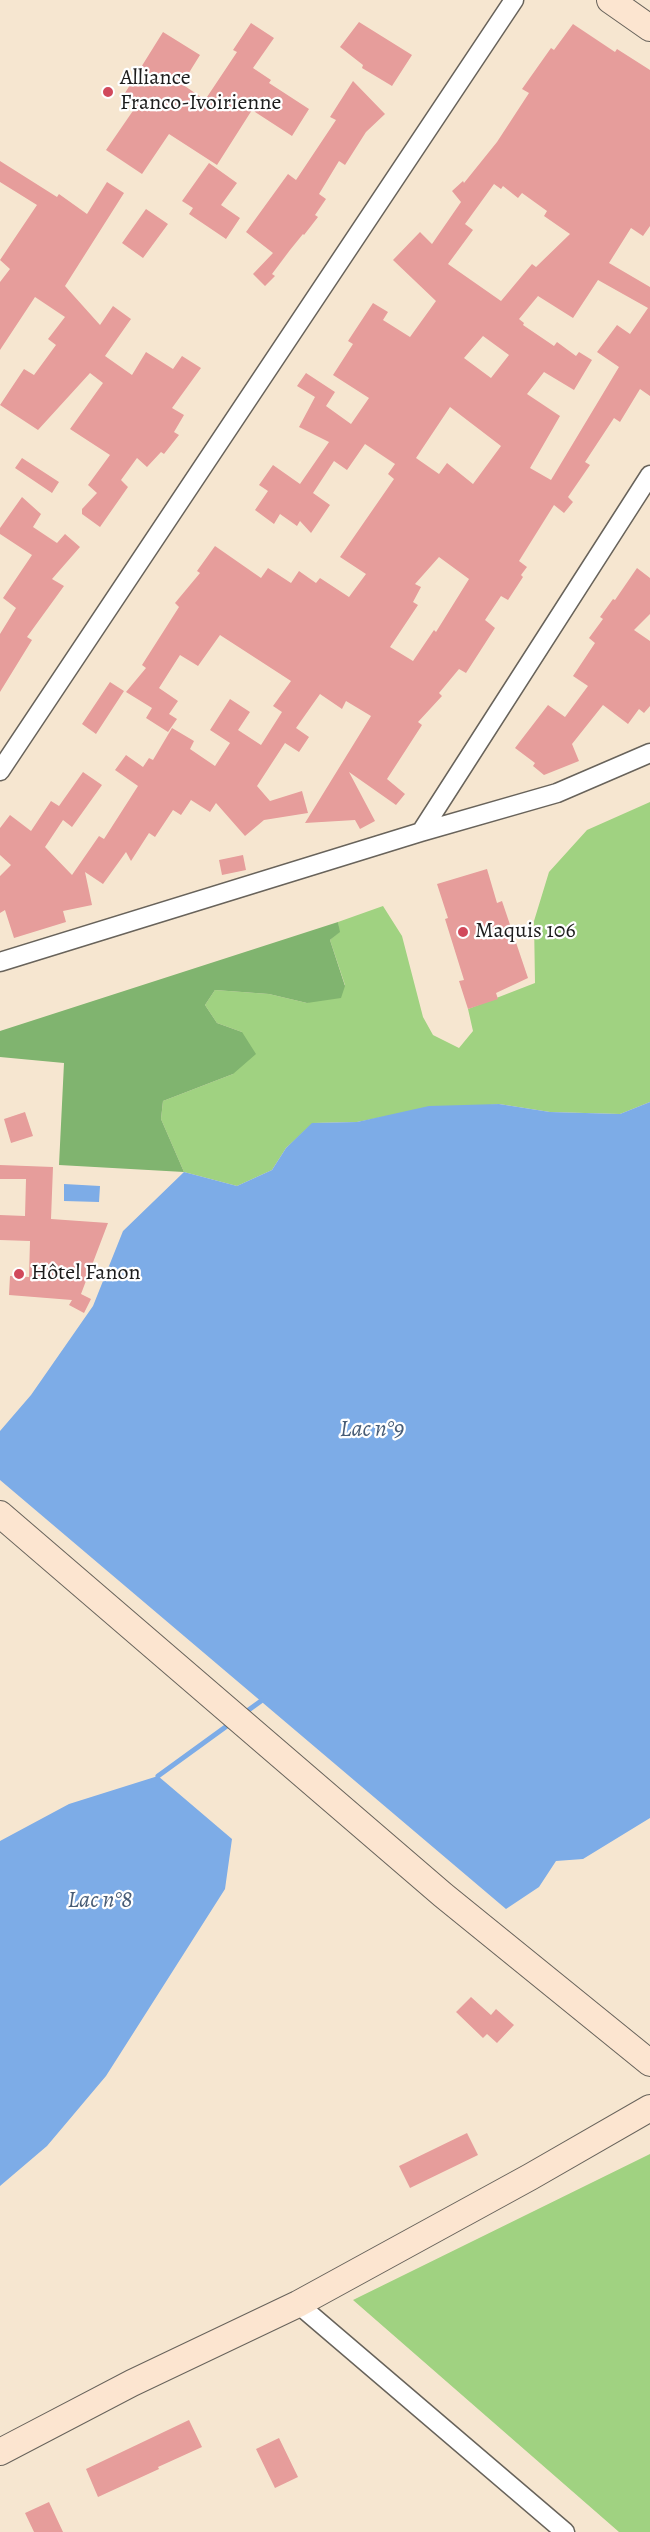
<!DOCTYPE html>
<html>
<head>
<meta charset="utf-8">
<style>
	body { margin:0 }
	canvas { display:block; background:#f6e6d0 }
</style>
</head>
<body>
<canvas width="650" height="2532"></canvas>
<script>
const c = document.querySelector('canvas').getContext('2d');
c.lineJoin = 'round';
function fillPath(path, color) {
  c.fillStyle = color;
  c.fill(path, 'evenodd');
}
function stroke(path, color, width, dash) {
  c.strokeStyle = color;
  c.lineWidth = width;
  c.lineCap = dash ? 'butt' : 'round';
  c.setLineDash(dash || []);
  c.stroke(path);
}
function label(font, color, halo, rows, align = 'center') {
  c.font = font + ' Alegreya,serif';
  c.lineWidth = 4.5;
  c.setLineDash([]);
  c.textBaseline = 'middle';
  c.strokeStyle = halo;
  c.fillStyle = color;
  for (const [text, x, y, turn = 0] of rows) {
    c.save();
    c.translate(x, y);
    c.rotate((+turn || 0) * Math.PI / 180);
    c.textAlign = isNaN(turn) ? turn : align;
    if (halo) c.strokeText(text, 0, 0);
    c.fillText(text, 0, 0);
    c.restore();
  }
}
const green = new Path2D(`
	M650 802V1102L620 1114 550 1112 499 1104 393 1115 357 1122 313 1123 286 1148 272 1170 237 1186 184 1172 161 1119 163 1101 233 1074 242 1032 217 1023 205 1005 215 990 269 994 307 1003 345 985 330 940 339 932 338 922 383 906 402 936 423 1017 433 1035 459 1048 473 1031 468 1009 535 983 534 921 549 872 587 830Z
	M650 2154V2532H619L353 2300Z`);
const forest = new Path2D(`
	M338 922 340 932 330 940 345 986 341 998 307 1003 269 994 215 990 205 1005 217 1023 242 1032 256 1054 233 1074 163 1101 161 1119 184 1172 59 1165 64 1063 0 1057V1031Z`);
const water = new Path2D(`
	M650 1102V1818L583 1859 556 1861 539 1887 506 1909 0 1480V1431L31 1395 93 1306 123 1231 184 1172 237 1186 272 1170 286 1148 312 1123 357 1122 429 1106 499 1104 550 1112 620 1114Z
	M64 1184 100 1186 99 1202 64 1201Z
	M158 1776 232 1839 225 1889 106 2076 47 2146 0 2186V1841L69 1804Z`);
const stream = new Path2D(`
	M243 1714 261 1701
	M158 1776 231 1723`);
const building = new Path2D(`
	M359 22 412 55 392 86 362 68 363 65 340 47Z
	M251 23 274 38 253 68 271 80 269 83 309 109 292 136 252 110 217 165 169 134 142 174 106 150 139 102 125 93 163 32 200 55 182 84 205 100 237 52 233 50Z
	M573 24 615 52 617 49 650 70V226L643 236 631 228 609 263 650 287V396L640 389 620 422 614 418 585 462 590 465 568 497 573 502 564 513 554 505 519 561 527 567 521 575 523 577 508 600 501 596 485 620 495 628 466 673 459 669 439 693 442 696 418 722 422 725 387 779 405 794 396 805 349 772 375 821 360 829 355 820 305 823 371 716 346 701 342 709 320 694 296 728 309 737 299 752 285 743 257 786 270 801 302 791 308 813 264 820 245 836 216 803 210 812 191 800 181 815 173 810 155 837 149 833 131 861 126 852 103 884 85 872 92 905 63 911 66 922 14 938 5 910 0 913V876L11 865 0 855V828L10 815 31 831 51 801 59 806 83 772 102 785 72 827 63 820 45 847 72 875 99 836 104 839 138 786 115 770 126 755 143 767 149 758 153 760 172 728 194 741 190 749 215 766 230 743 210 730 230 699 250 712 238 730 261 745 282 712 273 706 291 681 220 635 198 666 180 655 159 688 178 701 169 714 177 719 168 732 146 718 152 708 126 692 146 668 142 665 179 607 175 603 200 573 197 571 215 546 261 578 268 568 291 583 299 571 316 583 320 578 349 597 366 574 340 557 394 479 388 474 395 464 365 444 347 470 334 461 313 493 330 505 311 533 300 521 297 526 280 514 274 524 255 510 268 491 259 485 273 465 300 484 329 442 299 427 315 397 297 386 306 373 335 392 326 406 351 424 369 398 333 375 353 344 348 341 373 303 388 312 383 320 410 337 436 301 393 260 420 232 432 244 461 202 452 191 463 181 464 183 497 142 529 93 522 89 551 48 554 50ZM494 184 501 189 503 186 518 198 522 193 547 211 544 216 570 234 536 267 532 264 501 301 448 264 473 230 465 224ZM598 280 648 308 630 334 617 325 597 352 619 367 551 480 530 468 560 416 527 394 544 372 574 390 592 360 579 352 576 356 557 342 554 346 523 325 524 323 519 319 538 296 573 318ZM483 336 509 355 491 378 464 358ZM450 407 501 446 473 484 447 463 439 474 416 458ZM439 557 469 579 436 632 434 630 413 661 390 647 418 605 413 602 421 587 415 584Z
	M353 81 385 114 366 132 345 165 339 161 319 194 326 199 315 215 318 217 304 235 303 234 290 250 272 274 275 276 265 286 253 274 273 253 246 232 288 174 296 180 336 120 330 117Z
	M0 161 57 197 59 194 87 214 107 182 124 193 65 286 100 325 113 306 131 319 105 356 132 375 146 352 173 369 182 356 201 368 172 408 184 415 174 432 179 435 164 454 161 452 147 467 137 458 121 480 128 487 100 527 82 514V509L97 493 88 485 110 455 70 429 103 383 90 373 38 430 0 405 24 369 34 375 56 345 48 339 65 317 35 297 0 350V282L10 269 0 260 37 205 0 182Z
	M209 163 237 183 221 205 240 218 226 239 189 214 193 208 182 201Z
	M146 209 168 224 143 258 122 243Z
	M22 458 59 482 52 493 15 468Z
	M22 497 41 514 33 527 57 543 65 534 80 547 52 579 64 586 27 637 32 640 0 692V634L16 608 3 598 32 555 0 534V528Z
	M637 568 650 578V614L634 630 650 641V706L644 713 639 709 628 724 603 705 572 744 579 761 544 775 533 766 535 763 515 748 548 705 565 717 588 686 573 676 595 643 589 638 603 619 600 617 613 599 615 600Z
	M110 682 124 691 96 734 82 724Z
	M243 855 246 870 222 875 219 860Z
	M487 869 497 903 502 901 528 978 496 993 498 999 468 1009 459 981 464 980 445 919 448 918 437 884Z
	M25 1112 33 1136 11 1143 4 1119Z
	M0 1165 53 1167 51 1219 108 1223 81 1294 91 1299 84 1313 69 1305 72 1300 9 1295 10 1276 29 1277 30 1241 0 1240V1215L25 1216 26 1179H0Z
	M471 1997 491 2015 496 2009 514 2025 497 2043 487 2034 483 2038 456 2012Z
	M467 2133 478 2155 410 2188 399 2166Z
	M189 2420 202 2447 158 2467 159 2469 98 2497 86 2469Z
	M279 2438 298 2477 275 2488 256 2449Z
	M49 2502 63 2532H34L25 2513Z`);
const street = new Path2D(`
	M0 771 514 0
	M421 832 650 475
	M0 962 421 832 557 793 650 753
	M298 2304 565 2532`);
const secondary = new Path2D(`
	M610 0 650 28
	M0 1514 443 1895 650 2063
	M0 2452 132 2383 298 2304 530 2177 650 2108`);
const markers = [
	[108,92,6,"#d1495b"],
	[463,932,6,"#d1495b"],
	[19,1274,6,"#d1495b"]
];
const poiNames = [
	["Alliance",120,79],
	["Franco-Ivoirienne",120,104],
	["Maquis 106",475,932],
	["Hôtel Fanon",31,1274]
];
const waterNames = [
	["Lac n°9",372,1430],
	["Lac n°8",100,1901]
];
fillPath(green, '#a0d281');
fillPath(forest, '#80b46f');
fillPath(water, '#7dace7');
stroke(stream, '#7dace7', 5);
fillPath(building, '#e69d9b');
stroke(street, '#68635b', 21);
stroke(secondary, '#68635b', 28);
stroke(street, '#fff', 18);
stroke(secondary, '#fce5d0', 26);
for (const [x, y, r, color] of markers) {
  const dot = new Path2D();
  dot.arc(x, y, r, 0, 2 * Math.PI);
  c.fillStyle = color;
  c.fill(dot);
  stroke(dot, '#fff', 2);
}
label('22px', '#1c1c1c', '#fff', poiNames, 'left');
label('italic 24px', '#485d77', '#fff', waterNames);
</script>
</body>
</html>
